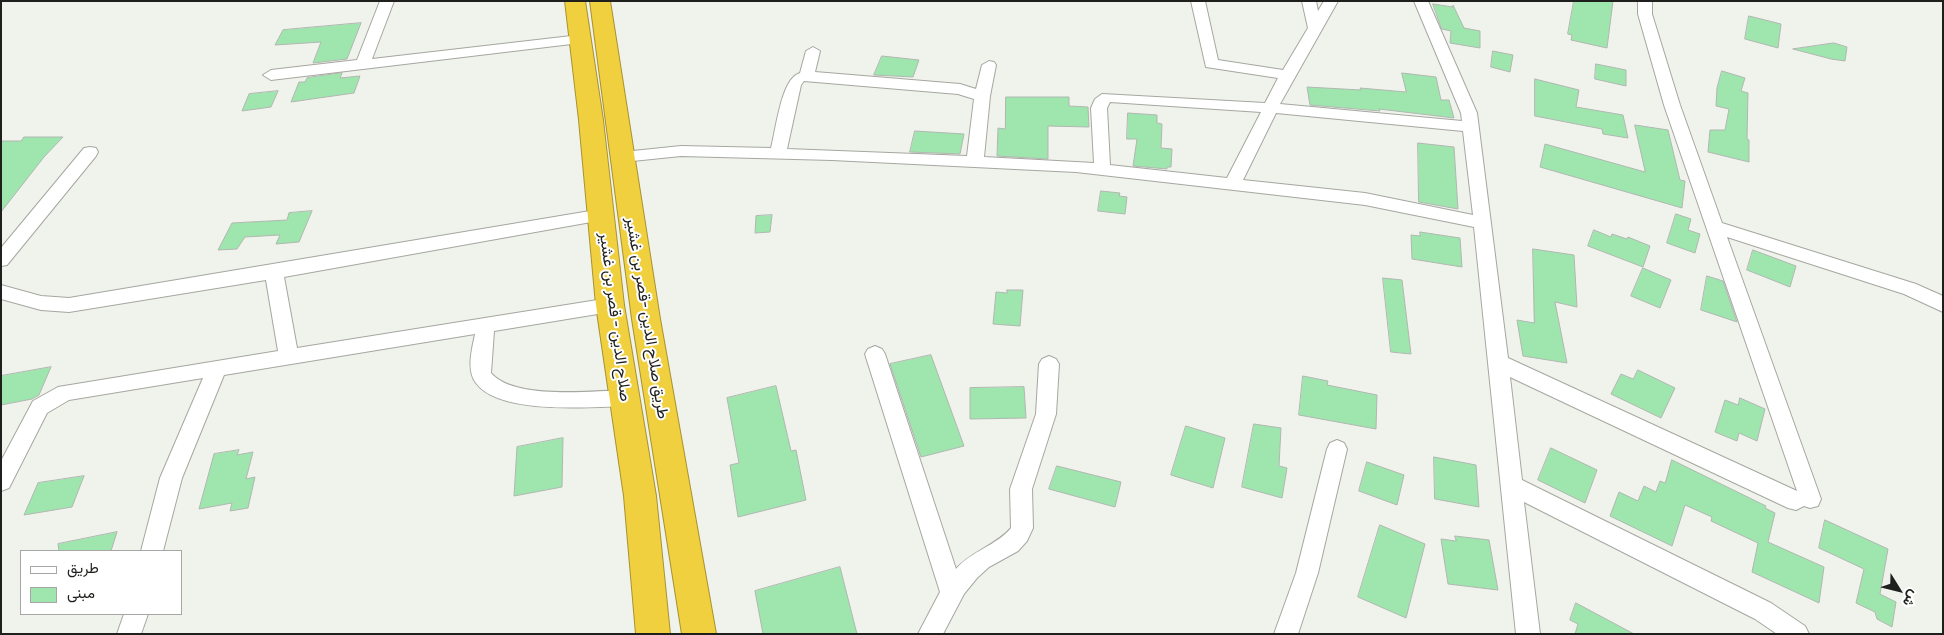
<!DOCTYPE html>
<html>
<head>
<meta charset="utf-8">
<style>
	body { margin:0 }
	#map { position:relative; width:1944px; height:635px; overflow:hidden; background:#f0f3eb; font-family:Cabin,Vazirmatn,sans-serif }
	canvas { display:block }
	.frame { position:absolute; inset:0; border:2px solid #1f201d; pointer-events:none }
	.legend { position:absolute; left:20px; top:550px; width:162px; height:65px; box-sizing:border-box; background:#fff; border:1px solid #a5a6a5; margin:0; padding:6px 9px; list-style:none; font-size:15px; color:#1f201d }
	.legend li { display:flex; align-items:center; gap:10px; height:25px }
	.legend b { width:25px; border:1px solid #a5a6a5 }
	.north { position:absolute; left:1874px; top:565px; width:50px; height:50px; -webkit-text-stroke:4px #fff; paint-order:stroke; rotate:126deg; font-size:14px; font-weight:700; line-height:20px; text-align:center; color:#1f201d }
	.north::after { content:''; display:block; margin:auto; width:18px; height:22px; background:#1f201d; clip-path:polygon(50% 0,100% 100%,50% 72%,0 100%) }
</style>
</head>
<body>
<div id="map">
<canvas width="1944" height="635"></canvas>
<div class="frame"></div>
<ul class="legend">
<li><b style="height:6px;background:#fff"></b>طريق</li>
<li><b style="height:14px;background:#9fe5ae"></b>مبنى</li>
</ul>
<div class="north">ش</div>
</div>
<script>
const c = document.querySelector('canvas').getContext('2d');
c.lineJoin = 'round';
function fillPath(path, color) {
  c.fillStyle = color;
  c.fill(path, 'evenodd');
}
function stroke(path, color, width, dash) {
  c.strokeStyle = color;
  c.lineWidth = width;
  c.lineCap = dash ? 'butt' : 'round';
  c.setLineDash(dash || []);
  c.stroke(path);
}
function label(font, color, halo, rows, align = 'center') {
  c.font = font + ' Cabin,Vazirmatn,sans-serif';
  c.lineWidth = 4;
  c.setLineDash([]);
  c.textBaseline = 'middle';
  c.strokeStyle = halo;
  c.fillStyle = color;
  for (const [text, x, y, turn = 0] of rows) {
    c.save();
    c.translate(x, y);
    c.rotate((+turn || 0) * Math.PI / 180);
    c.textAlign = isNaN(turn) ? turn : align;
    if (halo) c.strokeText(text, 0, 0);
    c.fillText(text, 0, 0);
    c.restore();
  }
}
const building = new Path2D(`
	M1574 1H1613L1607 48 1571 40 1572 35 1568 34Z
	M1433 4 1453 7V5L1464 28 1480 31V48L1450 43 1451 31 1442 29Z
	M1749 16 1781 24 1778 48 1745 39Z
	M361 23 347 59 313 63 321 42 275 45 283 30Z
	M1834 43 1847 47 1845 61 1831 59 1793 49Z
	M1493 51 1513 55 1510 72 1491 67Z
	M882 56 919 60 913 77 874 75Z
	M1596 64 1626 70V86L1595 79Z
	M1722 71 1745 78 1741 91 1748 93 1747 139 1749 140V162L1708 152 1710 130H1725L1729 109 1716 106 1717 88Z
	M342 73 340 78 360 76 354 93 291 102 299 82H305L307 78Z
	M1402 73 1436 77 1441 100H1449L1454 118 1379 109 1380 111 1310 105 1307 87 1361 90 1360 88 1406 92Z
	M1535 79 1579 90 1576 107 1623 115 1628 138 1603 134 1602 129 1535 116Z
	M278 91 271 107 242 111 249 94Z
	M1006 97H1069V106L1088 107 1089 127 1048 126V159L997 156 998 128 1005 129Z
	M1128 113 1157 115V123L1162 124 1161 148 1172 149 1171 167H1167V169L1133 166 1137 139H1127Z
	M1635 125 1668 130 1680 180 1685 181 1682 208 1540 167 1545 144 1645 172Z
	M915 131 964 134 960 154 910 152Z
	M24 137H63L44 157 1 212V141H21Z
	M1418 143 1454 147 1458 209 1419 202Z
	M1101 191 1120 193 1119 196 1127 197 1125 214 1098 211Z
	M312 211 299 242 276 244 280 235 245 237 237 249 218 250 232 223 287 220 289 213Z
	M1676 214 1691 219 1688 230 1700 234 1695 253 1667 243Z
	M772 215 770 232 755 233 756 216Z
	M1594 230 1611 237 1612 234 1627 239 1628 237 1650 246 1643 267 1588 246Z
	M1420 232 1460 238 1462 267 1412 259 1411 235 1420 236Z
	M1533 249 1574 255 1577 307 1555 302 1567 363 1523 356 1517 320 1534 323Z
	M1753 250 1796 266 1790 287 1747 270Z
	M1643 268 1671 280 1660 308 1631 296Z
	M1707 276 1723 281 1737 322 1701 310Z
	M1383 278 1402 280 1411 354 1391 352Z
	M1007 290H1023L1020 326 993 324 996 292 1007 293Z
	M931 355 964 446 921 457 890 364Z
	M51 367 39 395 32 399 1 405V376Z
	M1638 370 1675 388 1661 418 1611 394 1621 374 1633 379Z
	M1303 376 1328 381 1327 385 1377 395 1376 429 1299 415Z
	M776 386 791 451 796 450 806 500 738 517 730 465 739 463 727 398Z
	M1024 387 1026 418 970 419V388Z
	M1740 398 1765 409 1757 441 1739 433 1737 441 1715 432 1725 400 1738 405Z
	M1254 424 1281 428 1279 466 1287 468 1282 498 1242 487Z
	M1186 426 1225 438 1213 488 1171 475Z
	M563 438 562 487 514 496 517 447Z
	M1551 448 1597 470 1585 503 1538 480Z
	M239 450 237 455 253 452 246 479 255 477 248 508 230 511 232 503 199 509 214 454Z
	M1434 457 1476 465 1479 507 1435 499Z
	M1672 460 1766 506 1765 508 1775 513 1768 542 1824 567 1819 603 1752 572 1758 543 1711 521 1712 517 1685 505 1672 546 1610 516 1619 492 1638 501 1644 486 1656 492 1660 481 1665 483Z
	M1367 462 1404 475 1397 505 1359 491Z
	M1057 466 1121 482 1115 507 1049 489Z
	M84 476 72 507 24 515 38 483Z
	M1825 520 1888 549 1880 594 1896 602 1892 627 1877 619 1875 612 1856 603 1864 569 1819 548Z
	M1380 525 1425 544 1406 618 1358 597Z
	M117 532 111 551H59L58 544Z
	M1455 536 1489 540 1498 590 1448 584 1441 539 1456 541Z
	M840 567 857 634H763L755 591Z
	M1576 603 1634 634H1575L1578 624 1570 620Z`);
const minor = new Path2D(`
	M380 1H394L372 59 580 35 587 39 580 43 271 80 263 75 271 70 357 60Z
	M1191 1H1205L1218 60 1283 70 1308 28 1302 1H1316L1318 11 1324 1H1338L1280 104 1462 121 1461 113 1414 1H1428L1477 113 1508 358 1797 491 1664 105 1638 14V1H1652V14L1680 105 1722 223 1916 284 1943 296V312L1904 294 1727 237 1821 499 1818 506 1810 508 1804 506 1796 510 1788 508 1510 377 1522 480 1771 603 1805 626 1809 634H1777L1755 619 1524 502 1540 634H1516L1474 227 1365 205 1076 172 832 160 681 156 623 162 617 161 615 157 617 153 623 152 681 146 771 148C776 130 781 78 800 73L806 51 813 47 820 51 815 72 960 84 976 89 982 65 989 61 994 62 996 65 990 96 984 157 1094 163 1091 108 1095 99 1102 94 1265 103 1278 78 1206 67ZM804 81 958 94 974 99 967 156 787 149 801 85ZM1110 102 1261 112 1227 178 1110 165 1107 108ZM1276 113 1463 131 1473 215 1365 193 1243 180Z
	M90 147 96 148 98 152 96 156 7 265 1 266V248L84 148Z
	M602 209 608 211 611 215 608 219 284 277 297 348 610 298 617 300 619 305 617 310 610 312 494 331 491 373C514 400 591 391 625 390L632 392 635 398 632 404 625 406C589 407 499 415 476 383 466 370 472 349 475 334L224 375 182 478 163 551H141L160 478 203 378 69 400 47 413 9 488 1 491V461L33 401 58 387 278 351 266 280 69 312 41 310 1 299V285L41 296 69 298Z
	M875 346 882 349 885 354 956 569C971 551 996 546 1011 528L1010 489 1036 414 1039 364 1042 359 1049 356 1056 359 1059 364 1056 414 1032 489 1033 528 1027 541 1018 551 989 567 977 578 964 594 943 634H918L940 592 865 354 868 349Z
	M1337 440 1344 443 1347 449 1318 573 1298 634H1274L1296 573 1327 449 1330 443Z
	M124 614H148L141 634H117Z`);
const highway = new Path2D(`
	M565 1H585L603 120 624 305 656 496 670 634H636L624 496 596 305 579 120Z
	M590 1H610L660 319 716 634H682L632 319Z`);
const streetNames = [
	["صلاح الدين - قصر بن غشير",615,317,83],
	["طريق صلاح الدين -قصر بن غشير",647,318,81]
];
fillPath(building, '#9fe5ae');
stroke(building, '#b0b7b1', 1);
stroke(minor, '#a5a7a0', 2);
stroke(highway, '#a79233', 2);
fillPath(minor, '#fff');
fillPath(highway, '#f0d03f');
label('16px', '#1f201d', '#fff', streetNames);
</script>
</body>
</html>
